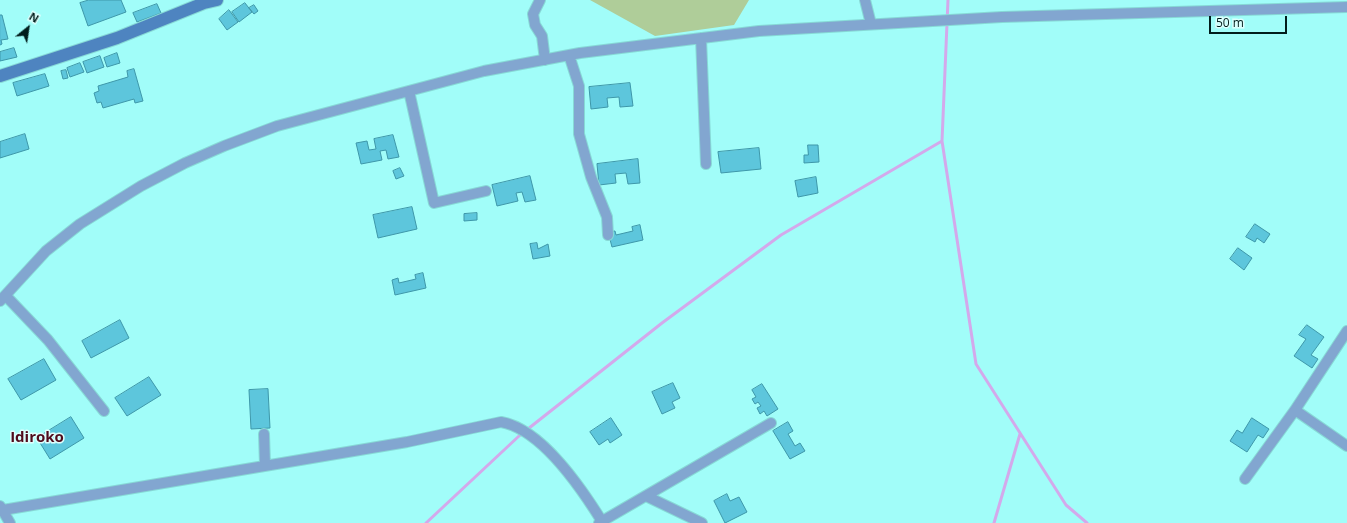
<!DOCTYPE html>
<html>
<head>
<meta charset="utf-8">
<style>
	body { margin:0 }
	#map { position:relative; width:1347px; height:523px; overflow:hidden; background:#a1fdf9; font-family:"Open Sans",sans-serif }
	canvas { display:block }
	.north { position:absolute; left:8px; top:8px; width:40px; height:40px; -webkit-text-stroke:3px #ddfffd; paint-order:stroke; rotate:30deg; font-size:11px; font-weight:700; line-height:16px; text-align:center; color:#011d1c }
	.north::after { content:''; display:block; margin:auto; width:14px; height:18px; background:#011d1c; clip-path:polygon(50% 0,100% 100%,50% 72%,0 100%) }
	.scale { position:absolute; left:1209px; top:16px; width:78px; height:18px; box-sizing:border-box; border:2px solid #011d1c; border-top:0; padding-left:5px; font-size:12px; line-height:14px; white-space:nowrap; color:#011d1c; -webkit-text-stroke:3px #ddfffd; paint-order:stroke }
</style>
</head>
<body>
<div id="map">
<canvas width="1347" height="523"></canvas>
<div class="north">N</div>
<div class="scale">50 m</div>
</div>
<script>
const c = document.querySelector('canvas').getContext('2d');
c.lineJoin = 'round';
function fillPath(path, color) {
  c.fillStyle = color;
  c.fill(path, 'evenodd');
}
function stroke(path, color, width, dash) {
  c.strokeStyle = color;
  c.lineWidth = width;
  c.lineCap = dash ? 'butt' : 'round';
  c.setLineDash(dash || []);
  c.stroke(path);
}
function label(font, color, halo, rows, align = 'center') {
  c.font = font + ' "Open Sans",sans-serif';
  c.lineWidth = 3;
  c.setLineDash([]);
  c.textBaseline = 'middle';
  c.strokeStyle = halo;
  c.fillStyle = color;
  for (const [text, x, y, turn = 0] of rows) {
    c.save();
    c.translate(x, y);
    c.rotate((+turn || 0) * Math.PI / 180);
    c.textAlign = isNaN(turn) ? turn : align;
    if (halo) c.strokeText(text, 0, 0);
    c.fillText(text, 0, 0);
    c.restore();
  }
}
const green = new Path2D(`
	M590 0H749L734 25 655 36Z`);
const stream = new Path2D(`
	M948 0 942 141 976 364 1066 505 1087 523
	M426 523 519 436 662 323 781 235 942 141
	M994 523 1020 434`);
const building = new Path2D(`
	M89 0H121L126 12 88 26 80 3Z
	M245 3 252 12 239 22 232 12Z
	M157 4 161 13 137 22 133 13Z
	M254 5 258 11 254 14 249 8Z
	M229 10 238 22 227 30 219 19Z
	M0 15H2L8 39 1 40 2 44 0 45Z
	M14 48 17 57 0 61V52Z
	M117 53 120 63 107 67 104 58Z
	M100 56 104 67 87 73 83 62Z
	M80 63 84 72 70 77 67 68Z
	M134 69 143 101 135 103 134 99 103 108 101 102 97 103 94 93 99 91 98 86 128 77 127 71Z
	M66 70 68 78 63 79 61 71Z
	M45 74 49 86 17 96 13 83Z
	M630 83 633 106 620 107 619 97 607 98 608 107 591 109 589 87Z
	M25 134 29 149 0 158V142Z
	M393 135 399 157 388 159 386 150 380 151 382 160 361 164 356 143 367 141 369 150 376 149 374 139Z
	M808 145H818L819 162 804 163V155H808Z
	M759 148 761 169 721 173 718 152Z
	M638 159 640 183 628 184 626 173 615 174 616 183 599 185 597 164Z
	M400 168 404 176 396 179 393 171Z
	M530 176 536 200 525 202 522 192 516 193 518 201 497 206 492 185Z
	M816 177 818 193 798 197 795 181Z
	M412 207 417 229 378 238 373 215Z
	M477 213V220L464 221V214Z
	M1255 224 1270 234 1264 243 1257 238 1255 242 1246 237Z
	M640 225 643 240 612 247 608 232 615 231 616 235 633 231 632 227Z
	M537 243 538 249 548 244 550 256 533 259 530 244Z
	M1238 248 1252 258 1244 270 1230 259Z
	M423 273 426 288 395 295 392 280 398 278 399 283 416 279 415 275Z
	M120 320 129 338 91 358 82 341Z
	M1307 325 1324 337 1311 355 1318 359 1312 368 1294 356 1306 339 1299 335Z
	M44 359 56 380 21 400 8 379Z
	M149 377 161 395 127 416 115 398Z
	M673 383 680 398 672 402 675 408 662 414 652 392Z
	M762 384 778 409 767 416 764 411 760 414 757 408 761 406 758 402 755 404 752 399 756 397 752 390Z
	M268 389 270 428 251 429 249 390Z
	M71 417 84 438 50 459 37 438Z
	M611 418 622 435 610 443 608 439 599 445 590 432Z
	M1252 418 1269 429 1263 438 1258 435 1247 452 1230 441 1237 430 1242 433Z
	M788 422 793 431 788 434 795 446 800 443 805 451 790 459 773 431Z
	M727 494 730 501 739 497 747 512 725 523 714 501Z`);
const minor = new Path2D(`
	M540 0 533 14 535 25 542 36 545 60
	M865 0 871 24
	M701 38 706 164
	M569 55 579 86V134L591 177 607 217 608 235
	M409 91 434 203 486 191
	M6 296 48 340 104 411
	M0 301 46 251 80 224 141 186 185 163 224 146 277 126 484 71 580 53 759 31 1002 17 1347 7
	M1295 410 1347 446
	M264 434 265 465
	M1245 479 1295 410 1347 331
	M646 496 702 523
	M0 506 10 523
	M3 510 407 442 501 422C542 429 582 489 603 523
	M599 523 771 423`);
const secondary = new Path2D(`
	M0 76 117 38 204 3 217 0`);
const quarterNames = [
	["Idiroko",37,438]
];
fillPath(green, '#afcd99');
stroke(stream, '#d3a9eb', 3);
fillPath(building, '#5dc6dc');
stroke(building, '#3e97a9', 1);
stroke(minor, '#87d9d6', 12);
stroke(secondary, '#87d9d6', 14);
stroke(minor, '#82a6d0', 10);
stroke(secondary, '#4e84c0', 12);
label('bold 15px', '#500b1c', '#ddfffd', quarterNames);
</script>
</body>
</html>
